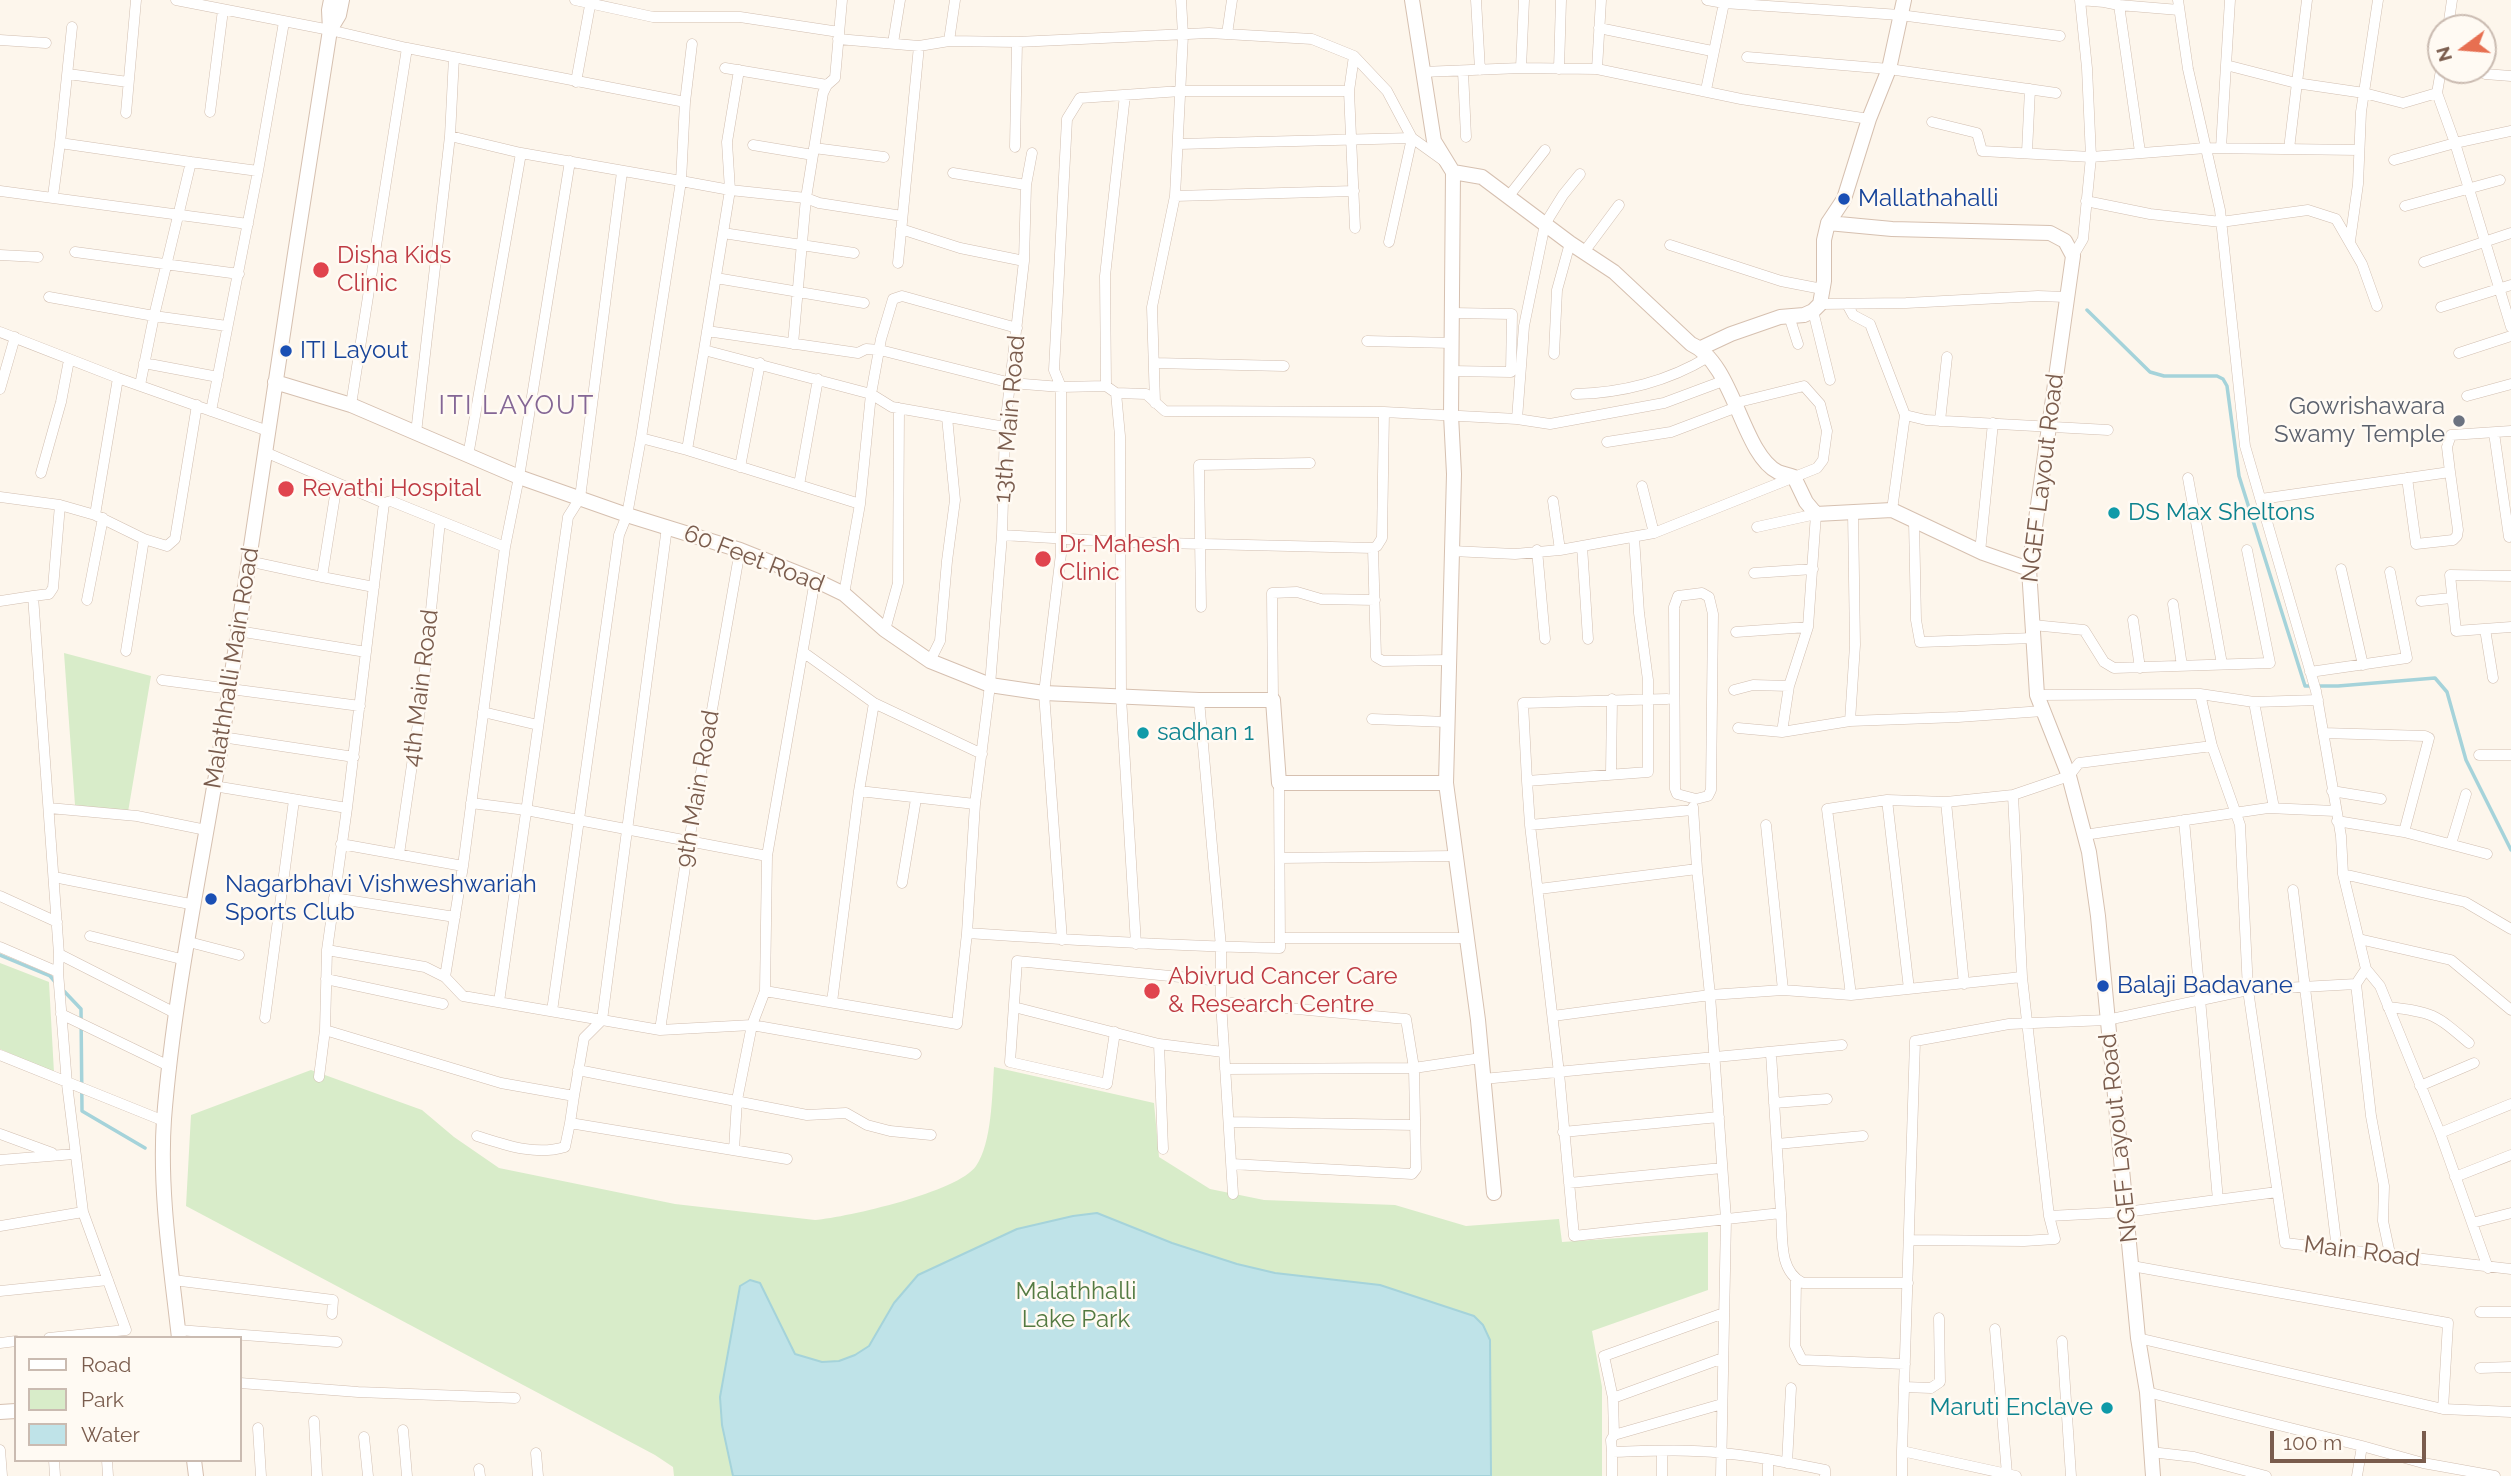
<!DOCTYPE html>
<html>
<head>
<meta charset="utf-8">
<style>
	body { margin:0 }
	#map { position:relative; width:2511px; height:1476px; overflow:hidden; background:#fdf6ec; font-family:Raleway,sans-serif }
	canvas { display:block }
	.legend { position:absolute; left:14px; top:1336px; width:228px; height:126px; box-sizing:border-box; background:#fffaf3; border:2px solid #cabbb1; margin:0; padding:9px 12px; list-style:none; font-size:21px; color:#7a5c4d }
	.legend li { display:flex; align-items:center; gap:14px; height:35px }
	.legend b { width:35px; border:2px solid #cabbb1 }
	.north { position:absolute; left:2427px; top:14px; width:70px; height:70px; box-sizing:border-box; background:#fffaf3; border:2px solid #cabbb1; border-radius:50%; rotate:254deg; font-size:19px; font-weight:700; line-height:28px; text-align:center; color:#7a5c4d }
	.north::after { content:''; display:block; margin:auto; width:24px; height:32px; background:#e76f51; clip-path:polygon(50% 0,100% 100%,50% 72%,0 100%) }
	.scale { position:absolute; left:2270px; top:1431px; width:156px; height:32px; box-sizing:border-box; border:4px solid #7a5c4d; border-top:0; padding-left:9px; font-size:21px; line-height:24px; white-space:nowrap; color:#7a5c4d; -webkit-text-stroke:5px #fffaf3; paint-order:stroke }
</style>
</head>
<body>
<div id="map">
<canvas width="2511" height="1476"></canvas>
<ul class="legend">
<li><b style="height:9px;background:#fff"></b>Road</li>
<li><b style="height:19px;background:#d8ecc9"></b>Park</li>
<li><b style="height:19px;background:#bfe3e8"></b>Water</li>
</ul>
<div class="north">N</div>
<div class="scale">100 m</div>
</div>
<script>
const c = document.querySelector('canvas').getContext('2d');
c.lineJoin = 'round';
function fillPath(path, color) {
  c.fillStyle = color;
  c.fill(path, 'evenodd');
}
function stroke(path, color, width, dash) {
  c.strokeStyle = color;
  c.lineWidth = width;
  c.lineCap = dash ? 'butt' : 'round';
  c.setLineDash(dash || []);
  c.stroke(path);
}
function label(font, color, halo, rows, align = 'center') {
  c.font = font + ' Raleway,sans-serif';
  c.lineWidth = 5;
  c.setLineDash([]);
  c.textBaseline = 'middle';
  c.strokeStyle = halo;
  c.fillStyle = color;
  for (const [text, x, y, turn = 0] of rows) {
    c.save();
    c.translate(x, y);
    c.rotate((+turn || 0) * Math.PI / 180);
    c.textAlign = isNaN(turn) ? turn : align;
    if (halo) c.strokeText(text, 0, 0);
    c.fillText(text, 0, 0);
    c.restore();
  }
}
const green = new Path2D(`
	M64 653 151 676 128 812 75 805Z
	M0 963 49 982 54 1073 0 1049Z
	M994 1067 1154 1103 1159 1157 1210 1189 1264 1200 1395 1205 1466 1226 1559 1219 1562 1242 1708 1232V1290L1592 1331 1602 1387V1476H674L673 1467 655 1455 186 1206 191 1115 311 1070 422 1110 454 1137 499 1168 675 1204 815 1220C848 1217 958 1192 976 1166 992 1143 992 1095 994 1067Z`);
const water = new Path2D(`
	M1097 1213 1172 1243 1237 1264 1275 1273 1380 1285 1474 1316 1483 1325 1490 1340 1491 1476H733L722 1425 720 1397 740 1286 750 1280 760 1283 795 1354 822 1362 839 1361 855 1355 869 1346 894 1303 918 1275 1017 1229 1073 1216Z`);
const stream = new Path2D(`
	M2087 310 2150 372 2164 376H2217L2223 379 2227 386 2239 476 2305 686H2338L2435 678 2447 692 2466 760 2511 850
	M0 955 50 976 57 984
	M62 989 81 1009 82 1111 145 1148`);
const street = new Path2D(`
	M176 0 330 30 407 48 685 102 681 181 730 190 704 350 871 394 892 407 1005 427
	M575 0 653 17H740L839 32
	M1476 0 1480 70
	M2080 0 2104 2
	M2104 0V2L2119 5 2140 152
	M2178 0 2188 69 2220 210 2245 446 2316 691 2341 836 2343 874 2366 969 2380 986 2440 1133 2488 1268
	M1724 3 1900 15 2060 36
	M2119 5 2179 10
	M1599 28 1712 51
	M2448 28 2452 0
	M1227 34 1232 0
	M838 39 919 46 949 41 1017 42 1209 33 1312 39 1354 56 1387 91 1412 138 1444 161
	M0 40 46 43
	M949 41 955 0
	M893 43 900 0
	M1747 57 1889 69 2056 93
	M2226 65 2230 0
	M725 68 827 85
	M1521 68 1524 0
	M1559 69 1561 0
	M1597 69 1601 0
	M739 70 727 142 730 190 806 198 819 203 902 216
	M2441 70 2437 93 2455 143 2511 327
	M1463 71 1466 137
	M1422 72 1521 68 1597 69 1741 99 1869 119
	M68 74 128 82
	M2485 74 2511 76
	M576 82 591 0
	M1706 90 1724 3 1707 0
	M1349 91 1354 56
	M685 102 692 44
	M210 112 223 10
	M126 113 136 0
	M1932 122 1977 133 1982 151 2091 157 2087 68 2080 0
	M450 136 521 153 681 181 641 438 627 515 619 535 552 1011
	M60 143 72 27
	M1179 144 1412 138 1389 242
	M753 145 813 155
	M1015 147 1017 42
	M814 148 884 157
	M2221 148 2226 65 2296 83 2364 93 2403 103 2437 93
	M2289 149 2307 0
	M2027 152 2030 89
	M2394 160 2455 143 2511 131
	M953 173 1026 185
	M0 191 248 224
	M53 196 60 143 191 162
	M1175 196 1354 191
	M1508 197 1545 150
	M2086 201 2150 214 2221 222 2308 210 2336 219 2362 264 2377 306
	M2405 206 2500 180
	M901 229 960 248 1024 261
	M723 233 854 253
	M2350 241 2358 184 2361 112 2378 0
	M1670 245 1781 281 1822 289
	M75 252 239 274
	M1584 252 1619 205
	M0 255 38 257
	M2073 256 2083 239 2091 157 2206 148 2359 150
	M2424 262 2511 233
	M898 263 919 46
	M716 278 864 303
	M49 297 154 316 227 326
	M1820 304 1906 303 2038 296 2066 297
	M1847 304 1853 315 1870 324 1905 415
	M2441 307 2511 285
	M1813 311 1830 380
	M1789 316 1798 344
	M707 331 858 353 866 349 880 350 1011 383 1061 387 1106 386 1116 393 1146 394 1165 411 1384 412 1517 419 1550 424 1664 403 1723 381
	M0 332 118 378 268 431
	M1367 341 1452 343
	M793 344 806 198 823 93 827 85 835 78 842 0
	M2459 353 2511 336
	M1554 354 1557 290 1570 243
	M144 363 218 377
	M1154 363 1284 366
	M1451 371 1511 372 1512 314 1452 313
	M140 385 154 316 191 162 258 171
	M1106 386 1105 276 1125 95
	M0 389 15 337
	M1116 393 1120 436 1121 697 1136 944
	M1576 394C1622 393 1669 381 1708 357
	M2467 396 2511 384
	M1155 403 1152 307 1175 196 1183 35 1181 0
	M351 405 407 48
	M211 411 258 171 284 22
	M1517 419 1524 326 1545 224 1563 195 1580 174
	M1940 421 1947 357
	M416 433 450 136 454 57
	M2494 433 2509 537
	M641 438 687 450 860 504
	M1607 442 1671 432 1737 407
	M687 450 704 350
	M265 452 384 503
	M468 456 521 153
	M740 467 760 363
	M41 473 61 402 69 360
	M2188 478 2222 664
	M2407 478 2416 544 2453 540 2457 536 2458 530 2450 472
	M337 483 322 577 374 587
	M799 485 818 379
	M1642 486 1654 533
	M0 497 60 505 95 515 118 378
	M2261 499 2450 472 2447 447 2451 435 2511 431
	M1553 501 1560 550
	M1892 510 1905 415 1926 420 2108 430
	M95 515 144 539 167 546 175 539 197 405
	M1914 521 1916 620 1920 642 2034 638
	M1757 527 1816 514 1808 627 1789 686 1782 732
	M1002 535 1121 542 1373 548 1377 546 1382 538 1384 412
	M1634 537 1639 613 1648 680V772L1527 781 1530 825 1559 1073 1574 1236 1781 1213 1771 1053
	M1582 546 1588 639
	M505 547 391 501 384 503 347 808 327 950 425 967 445 977 463 996 660 1030 752 1025 916 1054
	M1373 548 1376 657 1383 661 1449 660
	M1537 550 1545 639
	M1452 551 1515 554 1560 550 1654 533 1807 472 1817 468 1823 460 1827 431 1820 404 1804 386 1735 403
	M1980 552 1993 423
	M248 561 322 577
	M2341 569 2363 665
	M1754 573 1813 569
	M2511 576 2450 575 2456 631 2511 627
	M1702 593 1709 597 1713 614 1711 790 1708 796 1696 799 1677 794 1675 789 1674 607 1678 596Z
	M844 594 860 504 871 394 881 339 893 299 902 296 1017 328
	M33 596 49 594 53 588 60 505
	M87 600 103 518
	M0 601 33 596 59 954
	M2421 601 2451 598
	M2173 604 2182 666
	M1201 607 1199 465 1310 463
	M2133 620 2140 668
	M2033 625 2084 630 2104 662 2114 668 2270 663 2247 550
	M2485 629 2493 678
	M885 630 898 583 899 408
	M238 631 366 652
	M1736 632 1808 627
	M126 651 144 539
	M803 652 874 703 982 754
	M930 661 940 641 947 561 955 500 947 417
	M2310 672 2407 658 2390 572
	M162 680 360 706
	M1734 690 1753 685 1789 686
	M2200 694 2212 746 2240 825 2248 990 2285 1243 2511 1269
	M2037 695 2200 694 2254 702 2318 700
	M1199 700 1221 947V1002L1233 1194
	M1273 700 1272 593 1297 592 1321 599 1375 600
	M2254 702 2274 808
	M483 712 538 725
	M1372 719 1447 722
	M1850 721 1855 645 1853 512
	M1738 728 1782 732 1850 721 1958 717 2043 711
	M2323 733 2425 736 2429 738 2404 832
	M222 737 354 757
	M2479 755H2511
	M1611 774 1612 699
	M1527 781 1523 703 1667 699
	M214 786 347 808
	M859 791 975 804
	M2332 791 2381 799
	M1887 800 1909 989
	M1946 802 1964 984
	M471 803 526 810 767 856
	M1693 807 1697 869 1710 995 1726 1219 1721 1476
	M49 808 137 816 206 830
	M2184 820 2218 1200
	M2337 821 2404 832 2487 854
	M1530 825 1692 810
	M1766 825 1783 990
	M2084 835 2268 808 2335 811
	M341 844 463 866
	M2451 844 2466 794
	M399 854 423 689 440 521
	M1280 858 1455 856
	M2343 874 2465 902 2511 929
	M54 877 195 905
	M902 883 916 799
	M1539 889 1697 869
	M2293 890 2337 1249
	M0 896 57 922
	M334 898 455 917
	M967 933C1071 940 1175 946 1280 948L1279 783
	M90 936 185 960
	M1280 938H1466
	M2359 939 2451 960 2511 1010
	M1062 940 1044 693 1061 554V387L1054 370 1067 119 1080 98 1181 91H1349L1355 228
	M189 942 239 955
	M0 947 58 972
	M327 950 325 1030 501 1083 574 1096 584 1038 602 1020 667 527
	M445 977 463 866 505 547 519 477 570 161
	M326 979 443 1004
	M2356 984 2371 1116 2384 1186 2383 1221 2390 1254
	M765 991 957 1024 967 933 975 804 990 685 1002 535 1005 427 1024 261 1026 185 1032 153
	M1851 995 1827 809 1887 800 1946 802 2013 795 2069 776 2079 763 2212 746
	M499 1002 568 517 580 498 622 172
	M832 1002 859 791 874 703
	M1221 1002 1406 1019 1414 1068 1416 1169 1412 1174 1232 1164
	M1014 1007 1159 1044 1223 1052
	M2388 1007C2433 1012 2435 1014 2469 1043
	M61 1014 171 1067
	M1553 1016 1710 995 1783 990 1851 995 2022 977
	M265 1018 294 800
	M660 1030 689 841 740 550
	M1115 1032 1107 1084 1010 1062 1017 961 1221 981
	M1159 1044 1163 1149
	M0 1055 164 1121
	M1225 1069 1414 1068 1481 1058
	M578 1070 807 1115 846 1113 867 1125 890 1131 931 1135
	M319 1077 325 1030
	M1483 1079 1842 1045
	M2420 1086 2474 1063
	M574 1096 570 1123 787 1159
	M1774 1103 1827 1099
	M1230 1122 1415 1125
	M1563 1132 1719 1117
	M2440 1133 2511 1104
	M0 1134 52 1153
	M477 1136C506 1145 535 1156 565 1147L570 1123
	M1777 1144 1863 1136
	M734 1150 737 1100 752 1025 765 991 767 856 815 580
	M0 1160 74 1154
	M2455 1177 2511 1155
	M1569 1183 1722 1168
	M1781 1213C1783 1237 1778 1271 1803 1283H1908
	M2049 1216 2126 1212 2277 1192
	M2472 1223 2511 1213
	M0 1226 83 1212
	M1909 1240 2024 1241 2055 1239 2049 1216 2022 977 2013 795
	M2132 1266 2448 1323 2443 1409 2138 1338
	M1796 1279 1795 1346 1802 1360 1905 1364
	M173 1280 333 1300 332 1314
	M0 1291 108 1280
	M2480 1312H2511
	M1995 1329 2007 1474
	M178 1330 337 1342
	M49 1338 126 1330 83 1212 67 1084 58 972 59 954 177 1014
	M2062 1341 2071 1476
	M0 1343 16 1341
	M2480 1368 2511 1367
	M240 1383 358 1392 515 1398
	M1904 1387 1931 1388 1940 1382 1939 1318
	M2147 1392 2362 1446 2357 1476
	M1613 1398 1723 1358
	M2443 1409 2511 1412
	M314 1421 317 1476
	M258 1428 261 1476
	M403 1430 407 1476
	M1614 1435 1722 1404
	M364 1437 368 1476
	M2362 1446 2423 1463 2495 1476
	M0 1450 2 1476
	M1662 1451V1476
	M1902 1451 1915 1041 2009 1024 2107 1020 2248 990 2356 984 2366 969
	M1612 1452 1611 1440 1614 1435 1613 1398 1604 1356 1724 1313
	M2151 1452 2194 1457 2266 1476
	M536 1453 538 1476
	M54 1460 55 1476
	M107 1460 108 1476
	M1787 1463 1791 1388
	M479 1469 480 1476
	M1612 1476V1452C1648 1451 1686 1449 1722 1453 1756 1456 1791 1463 1825 1470V1476
	M1768 1476V1460
	M1902 1476V1451L2016 1476`);
const secondary = new Path2D(`
	M1412 0 1434 141 1453 172 1451 415 1454 474 1446 783 1478 1020 1494 1193
	M1904 0 1889 69 1869 119 1844 199 1828 223 1892 229 2050 233 2065 241 2073 256 2029 569 2037 695 2069 776 2089 852 2098 916 2138 1338 2147 1392 2153 1476
	M330 30 339 15 342 0
	M1453 172 1482 177 1570 243 1614 272 1691 344C1734 363 1742 454 1778 472 1783 474 1789 475 1794 477L1806 502 1816 514 1892 510 1983 553 2029 569
	M1701 348 1731 334 1780 317 1804 315 1813 311 1820 304 1824 281V240L1828 223
	M275 382 351 405 519 477 627 515 740 550 815 580 844 594 885 630 930 661 990 685 1044 693 1199 700H1273L1279 783H1446
	M179 1338C171 1266 159 1191 164 1119 174 992 202 865 222 739 258 502 292 266 330 30L329 10 331 0
	M0 1412 16 1411
	M194 1460 196 1476`);
const markers = [
	[1844,199,7,"#1a4fb4"],
	[321,270,9,"#e0444e"],
	[286,351,7,"#1a4fb4"],
	[2459,421,7,"#6b7280"],
	[286,489,9,"#e0444e"],
	[2114,513,7,"#0f9aa8"],
	[1043,559,9,"#e0444e"],
	[1143,733,7,"#0f9aa8"],
	[211,899,7,"#1a4fb4"],
	[2103,986,7,"#1a4fb4"],
	[1152,991,9,"#e0444e"],
	[2107,1408,7,"#0f9aa8"]
];
const transitNames = [
	["Mallathahalli",1858,199],
	["ITI Layout",300,351],
	["Nagarbhavi Vishweshwariah",225,885],
	["Sports Club",225,913],
	["Balaji Badavane",2117,986]
];
const healthNames = [
	["Disha Kids",337,256],
	["Clinic",337,284],
	["Revathi Hospital",302,489],
	["Dr. Mahesh",1059,545],
	["Clinic",1059,573],
	["Abivrud Cancer Care",1168,977],
	["& Research Centre",1168,1005]
];
const worshipNames = [
	["Gowrishawara",2445,407],
	["Swamy Temple",2445,435]
];
const streetNames = [
	["13th Main Road",1010,419,-85],
	["NGEF Layout Road",2043,478,-83],
	["60 Feet Road",754,559,21],
	["Malathhalli Main Road",232,668,-81],
	["4th Main Road",421,688,-83],
	["9th Main Road",698,789,-80],
	["NGEF Layout Road",2119,1138,-96],
	["Main Road",2362,1252,7]
];
const cultureNames = [
	["DS Max Sheltons",2128,513],
	["sadhan 1",1157,733],
	["Maruti Enclave",2093,1408,"right"]
];
const parkNames = [
	["Malathhalli",1076,1292],
	["Lake Park",1076,1320]
];
const neighbourhoodNames = [
	["ITI LAYOUT",517,406]
];
fillPath(green, '#d8ecc9');
fillPath(water, '#bfe3e8');
stroke(water, '#a5d3da', 2);
stroke(stream, '#a5d3da', 3.5);
stroke(street, '#d1beb0', 11);
stroke(secondary, '#d6c0b0', 16);
stroke(street, '#fff', 10);
stroke(secondary, '#fff', 14);
for (const [x, y, r, color] of markers) {
  const dot = new Path2D();
  dot.arc(x, y, r, 0, 2 * Math.PI);
  c.fillStyle = color;
  c.fill(dot);
  stroke(dot, '#fffaf3', 2.5);
}
label('24px', '#164399', '#fffaf3', transitNames, 'left');
label('24px', '#be3a42', '#fffaf3', healthNames, 'left');
label('24px', '#5b616d', '#fffaf3', worshipNames, 'right');
label('24px', '#7a5c4d', '#fffaf3', streetNames);
label('24px', '#0d838f', '#fffaf3', cultureNames, 'left');
label('24px', '#537a41', '#fffaf3', parkNames);
c.letterSpacing = '2px';
label('26px', '#846695', '#fffaf3', neighbourhoodNames);
c.letterSpacing = '0px';
</script>
</body>
</html>
